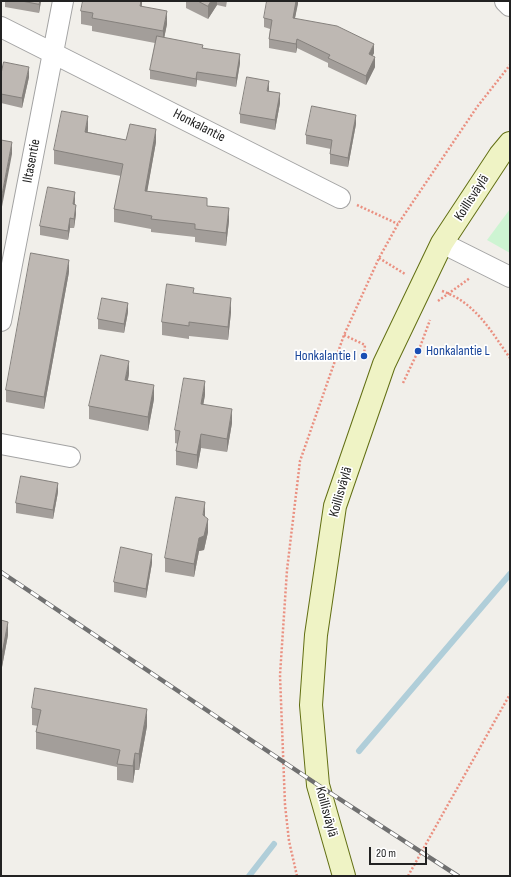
<!DOCTYPE html>
<html>
<head>
<meta charset="utf-8">
<style>
	body { margin:0 }
	#map { position:relative; width:511px; height:877px; overflow:hidden; background:#f1efea; font-family:"Sofia Sans Condensed",sans-serif }
	canvas { display:block }
	.frame { position:absolute; inset:0; border:2px solid #222; pointer-events:none }
	.scale { position:absolute; left:369px; top:847px; width:58px; height:18px; box-sizing:border-box; border:2px solid #222; border-top:0; padding-left:5px; font-size:12px; line-height:14px; white-space:nowrap; color:#222; -webkit-text-stroke:3px #fff; paint-order:stroke }
</style>
</head>
<body>
<div id="map">
<canvas width="511" height="877"></canvas>
<div class="frame"></div>
<div class="scale">20 m</div>
</div>
<script>
const c = document.querySelector('canvas').getContext('2d');
c.lineJoin = 'round';
function fillPath(path, color) {
  c.fillStyle = color;
  c.fill(path, 'evenodd');
}
function stroke(path, color, width, dash) {
  c.strokeStyle = color;
  c.lineWidth = width;
  c.lineCap = dash ? 'butt' : 'round';
  c.setLineDash(dash || []);
  c.stroke(path);
}
function label(font, color, halo, rows, align = 'center') {
  c.font = font + ' "Sofia Sans Condensed",sans-serif';
  c.lineWidth = 3.5;
  c.setLineDash([]);
  c.textBaseline = 'middle';
  c.strokeStyle = halo;
  c.fillStyle = color;
  for (const [text, x, y, turn = 0] of rows) {
    c.save();
    c.translate(x, y);
    c.rotate((+turn || 0) * Math.PI / 180);
    c.textAlign = isNaN(turn) ? turn : align;
    if (halo) c.strokeText(text, 0, 0);
    c.fillText(text, 0, 0);
    c.restore();
  }
}
const park = new Path2D(`
	M510 209V253L487 240Z`);
const stream = new Path2D(`
	M359 751 510 574
	M249 876 274 844`);
const path = new Path2D(`
	M357 205 398 224
	M379 258 405 274
	M442 291C476 303 490 330 510 358
	M438 301 470 278
	M344 335 365 345 364 355
	M403 383 420 347 430 320
	M297 876 289 841 285 805 280 675 287 570 300 461 344 335 379 258 398 224 477 107 510 65
	M408 876 510 694`);
const minor = new Path2D(`
	M1 27 340 198
	M442 243 510 277
	M1 321 63 1
	M1 444 70 457`);
const tertiary = new Path2D(`
	M506 1 510 5`);
const secondary = new Path2D(`
	M344 876 318 785 311 705 316 635 335 506 384 364 442 243 500 155 510 143`);
const rail = new Path2D(`
	M1 572 318 785 458 876`);
const wall = new Path2D(`
	M5 1H41L39 13 5 7Z
	M142 1V6L167 24 164 38 203 48 240 63 236 87 197 80 196 87 150 79V70L155 43 92 31V26L81 24V11Z
	M186 1H227L226 7 217 5 208 19 186 8Z
	M298 1 295 18 374 53 372 56 375 67 366 85 328 67V63L297 48 296 53 269 48V39L270 29 264 27V18Z
	M1 74 29 77 22 108 1 103Z
	M269 91 280 103 275 130 240 123V114Z
	M356 124 348 167 330 164V154L331 149 306 144V135Z
	M88 129V132L126 140 156 142 147 191 207 206 229 221 226 246 195 242V237L151 232V229L114 222V209L121 176 54 164V150Z
	M75 201V204L76 214 74 228H70L68 240 40 235V226Z
	M69 272 44 409 6 402V390Z
	M194 294 231 312 228 340 189 336V339L162 335V322Z
	M128 312 124 333 98 329V319Z
	M129 374 128 380 154 399 148 431 89 419V406Z
	M205 395 203 404 232 423 227 452 201 448 197 469 176 465V451L178 444 175 443V430Z
	M58 492 53 519 16 513V503Z
	M205 517 208 532 204 550 199 551 194 577 165 572V558Z
	M152 563 146 598 114 592V582Z
	M1 620 8 635 2 667H1Z
	M32 708 147 726 139 770H135L133 783 117 780V767L36 749V732L38 726 32 725Z`);
const shadedWall = new Path2D(`
	M40 1H41L39 13V4Z
	M141 1H142V4L140 19V6Z
	M211 1H217V5L208 19V6Z
	M296 1H298V4L293 27V18Z
	M167 11V24L163 44V31Z
	M297 39V48L296 53V44Z
	M374 44V53L369 64V54Z
	M240 54V63L236 87V78Z
	M375 57V67L366 85V76Z
	M29 67V77L22 108V98Z
	M197 72V80L196 87V79Z
	M269 81V90L267 101V91Z
	M280 93V103L275 130V120Z
	M356 115V124L348 167V158Z
	M88 116V129L85 145V132Z
	M156 129V142L145 204V191Z
	M12 142V154L1 212V200Z
	M75 192V201L73 213V204Z
	M76 205V214L74 228V219Z
	M229 208V221L226 246V233Z
	M70 218V228L68 240V231Z
	M69 260V272L44 409V397Z
	M231 298V312L228 340V327Z
	M128 303V312L124 333V324Z
	M129 361V374L125 393V380Z
	M205 381V395L201 418V404Z
	M154 385V399L148 431V417Z
	M232 409V423L227 452V439Z
	M201 434V448L197 469V455Z
	M58 483V492L53 519V510Z
	M205 502V516L203 528V515Z
	M208 519V532L204 550 199 551 194 577V564L199 538Z
	M152 554V563L146 598V589Z
	M8 622V635L2 667V654Z
	M147 709V726L139 770V754Z
	M135 753V770L133 783V766Z`);
const building = new Path2D(`
	M22 1H40L39 4Z
	M83 1H141L140 6 167 11 163 31 92 18 93 13 81 11Z
	M198 1H211L208 6Z
	M267 1H296L293 18 337 26 374 44 369 54 375 57 366 76 328 58 330 55 297 39 296 44 269 39 272 20 264 18Z
	M157 36 203 45 202 48 240 54 236 78 197 72 196 79 150 70Z
	M4 62 29 67 22 98 1 94V74Z
	M247 77 269 81 267 91 280 93 275 120 240 114Z
	M312 106 356 115 348 158 330 154 332 140 306 135Z
	M62 111 88 116 85 132 126 140 130 124 156 129 145 191 207 198V206L229 208 226 233 195 229V224L151 219 152 216 114 209 123 164 54 150Z
	M1 140 12 142 1 200Z
	M48 187 75 192 73 204 76 205 74 219 70 218 68 231 40 226Z
	M31 253 69 260 44 397 6 390Z
	M167 284 194 288 193 293 231 298 228 327 189 322V326L162 322Z
	M102 298 128 303 124 324 98 319Z
	M101 355 129 361 125 380 154 385 148 417 89 406Z
	M184 378 205 381 201 404 232 409 227 439 201 434 197 455 176 451 180 431 175 430Z
	M21 476 58 483 53 510 16 503Z
	M176 497 205 502 203 515 208 519 204 536 199 538 194 564 165 558Z
	M121 547 152 554 146 589 114 582Z
	M1 620 8 622 2 654 1 653Z
	M35 688 147 709 139 754 135 753 133 766 117 764 120 750 36 732 41 710 32 708Z`);
const markers = [
	[418,351,4,"#1a4fb4"],
	[364,356,4,"#1a4fb4"]
];
const streetNames = [
	["Honkalantie",199,126,27],
	["Iltasentie",32,161,-79],
	["Koillisväylä",472,198,-57],
	["Koillisväylä",341,492,-74],
	["Koillisväylä",326,812,75]
];
const transitNames = [
	["Honkalantie L",426,351],
	["Honkalantie I",356,356,"right"]
];
fillPath(park, '#cdf4d2');
stroke(stream, '#b0ced9', 6);
stroke(minor, '#a3a3a3', 22);
stroke(tertiary, '#a3a3a3', 24);
stroke(secondary, '#626f13', 24);
stroke(path, '#ea9081', 2.5, [2, 2]);
stroke(minor, '#fff', 20);
stroke(tertiary, '#fff', 22);
stroke(secondary, '#eff3c5', 22);
stroke(rail, '#707070', 4.5);
stroke(rail, '#fff', 3, [9]);
fillPath(wall, '#a39e9a');
fillPath(shadedWall, '#85817d');
fillPath(building, '#beb8b3');
stroke(building, '#85817d', 1);
for (const [x, y, r, color] of markers) {
  const dot = new Path2D();
  dot.arc(x, y, r, 0, 2 * Math.PI);
  c.fillStyle = color;
  c.fill(dot);
  stroke(dot, '#fff', 1.5);
}
label('14px', '#222', '#fff', streetNames);
label('14px', '#164399', '#fff', transitNames, 'left');
</script>
</body>
</html>
